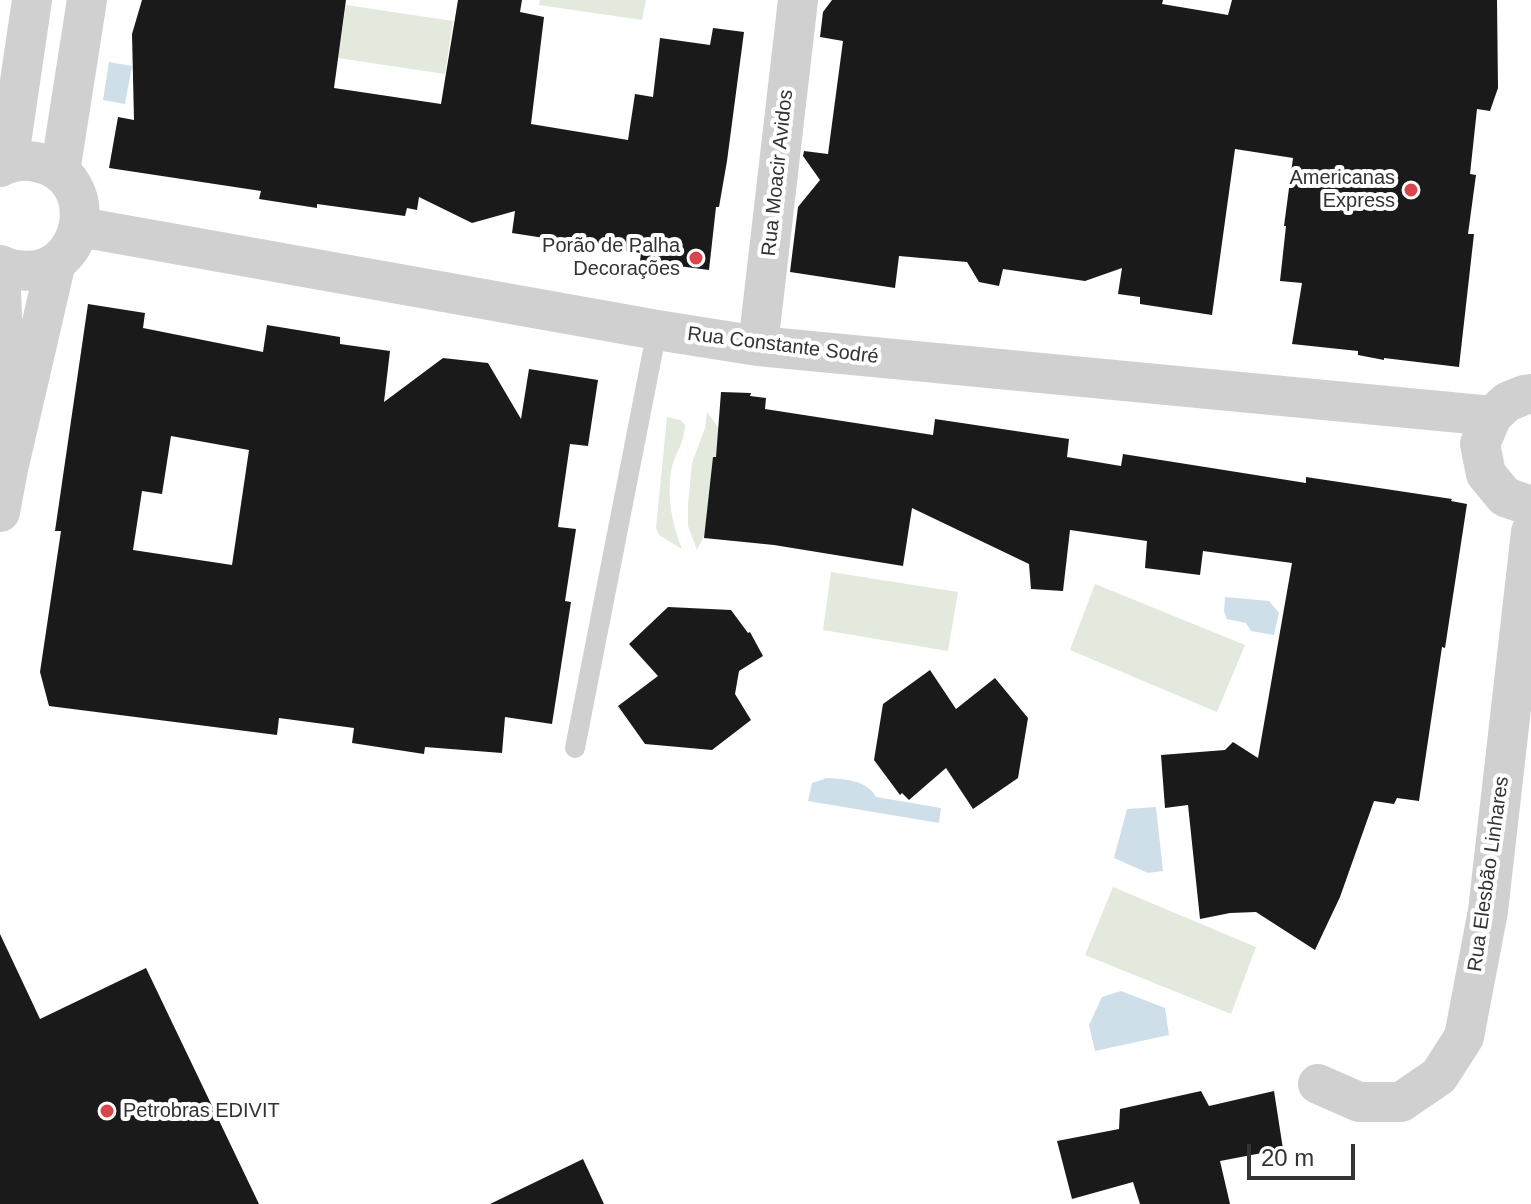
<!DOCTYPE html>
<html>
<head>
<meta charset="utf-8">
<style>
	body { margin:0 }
	#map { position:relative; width:1531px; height:1204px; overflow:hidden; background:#fff; font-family:Helvetica,sans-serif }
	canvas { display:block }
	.scale { position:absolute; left:1247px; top:1144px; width:108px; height:36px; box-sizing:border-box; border:4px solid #333; border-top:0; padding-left:10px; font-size:24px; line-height:28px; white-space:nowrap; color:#333; -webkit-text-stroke:6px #fff; paint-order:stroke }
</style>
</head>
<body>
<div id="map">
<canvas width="1531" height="1204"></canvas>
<div class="scale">20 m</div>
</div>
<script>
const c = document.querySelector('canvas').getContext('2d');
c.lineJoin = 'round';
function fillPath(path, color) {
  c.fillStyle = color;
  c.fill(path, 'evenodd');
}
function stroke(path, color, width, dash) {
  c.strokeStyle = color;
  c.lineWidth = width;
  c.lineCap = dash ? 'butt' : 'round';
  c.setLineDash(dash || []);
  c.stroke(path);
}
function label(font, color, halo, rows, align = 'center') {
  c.font = font + ' Helvetica,sans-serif';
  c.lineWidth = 8;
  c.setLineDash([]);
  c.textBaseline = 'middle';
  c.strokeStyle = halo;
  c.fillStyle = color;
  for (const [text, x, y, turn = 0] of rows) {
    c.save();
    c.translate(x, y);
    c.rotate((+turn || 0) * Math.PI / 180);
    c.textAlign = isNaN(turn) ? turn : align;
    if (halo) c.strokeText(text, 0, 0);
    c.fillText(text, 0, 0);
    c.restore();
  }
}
const green = new Path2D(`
	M540 0H646L642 20 539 5Z
	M346 5 453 21 445 74 338 58Z
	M707 412 737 454 735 473 697 550 688 526V505L692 463 705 428Z
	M667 417 680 420 685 425C684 445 676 451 672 467 666 495 672 523 682 549L659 535 656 528Z
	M831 572 958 592 948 651 823 630Z
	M1095 584 1245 645 1217 712 1070 650Z
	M1113 887 1256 947 1231 1014 1085 955Z`);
const water = new Path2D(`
	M109 62 132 66 125 104 103 100Z
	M1225 597 1269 601 1279 613 1274 635 1251 631 1246 623 1227 619 1224 611Z
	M827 778C845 779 867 780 876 797L941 808 939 823 808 801 812 783Z
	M1156 807 1163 871 1148 873 1114 858 1127 809Z
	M1121 991 1165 1008 1169 1035 1095 1051 1089 1025 1102 997Z`);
const building = new Path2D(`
	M142 0H346L334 88 441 104 458 0H522L520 12 544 17 531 124 628 140 635 94 653 97 660 38 710 45 713 28 744 32 727 161 719 207H716L709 270 640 261 641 253 512 233 515 211 472 223 419 197 417 210 407 208 405 216 317 204V208L259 199 261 191 109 168 118 117 134 120 132 34Z
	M832 0H1163L1162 4 1228 15 1232 0H1497L1498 88 1490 111 1477 109 1470 174 1476 175 1468 234H1474L1459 367 1384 358V360L1358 355V351L1292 344 1302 283 1280 281 1286 226H1284L1293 158 1235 149 1212 315 1140 304V297L1118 294 1122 268 1085 281 1003 269 999 286 979 282 967 262 899 256 895 288 790 272 798 207 820 180 803 156 804 151 828 154 843 41 820 37 823 12Z
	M88 304 145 313 143 328 263 352 267 325 340 337V344L390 351 384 402 443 358 488 363 521 419 529 369 598 380 588 446 570 444 558 527 576 529 565 601 571 602 552 724 505 717 502 753 425 747 424 754 352 743 354 728 279 718 277 735 49 706 40 672 61 531H55ZM171 436 249 450 232 565 133 550 142 491 162 494Z
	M721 392 751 393 750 396 766 398 765 409 933 435 935 419 1069 439 1067 457 1121 466 1123 454 1306 483V477L1452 499 1451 501 1467 504 1445 648 1442 647 1419 801 1397 798 1394 804 1374 801 1340 897 1315 950 1256 912 1230 913 1200 919 1188 805 1165 808 1161 755 1225 750 1233 742 1258 758 1292 563 1203 551 1200 575 1145 568 1147 541 1070 530 1063 591 1031 589 1029 564 912 508 903 566 774 545 704 538 713 457H716Z
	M668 607 731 610 748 633 750 632 763 656 739 671 735 694 751 720 712 750 645 744 618 706 658 676 629 644Z
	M930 670 956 709 995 678 1028 718 1018 778 973 809 946 768 909 800 902 793 900 795 874 760 883 704Z
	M0 934 40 1019 146 968 259 1204H0Z
	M1201 1091 1209 1106 1274 1091 1283 1149 1220 1161 1230 1204H1140L1133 1182 1072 1199 1057 1141 1119 1129 1120 1109Z
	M583 1159 604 1204H490Z`);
const lane = new Path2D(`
	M575 748 657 330`);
const street = new Path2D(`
	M8 163 32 0
	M0 167C12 161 23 159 36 162 106 175 86 281 18 270 12 270 6 267 0 265
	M60 172 87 0
	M80 227 657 330 758 346 1492 416
	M0 265 6 417
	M758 346 798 0
	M1531 394 1524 395 1507 402 1492 416 1480 444 1486 474 1505 497 1531 506
	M0 512 8 469 56 262
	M1318 1084 1359 1102H1401L1439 1076 1464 1037 1488 911 1531 532`);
const markers = [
	[1411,190,8,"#da444d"],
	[696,258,8,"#da444d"],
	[107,1111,8,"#da444d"]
];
const streetNames = [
	["Rua Moacir Avidos",778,173,-84],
	["Rua Constante Sodré",783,346,7],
	["Rua Elesbão Linhares",1489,874,-82]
];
const poiNames = [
	["Americanas",1395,178],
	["Express",1395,201],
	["Porão de Palha",680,246],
	["Decorações",680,269],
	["Petrobras EDIVIT",123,1111,"left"]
];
fillPath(green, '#e3e9dd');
fillPath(water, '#cedfea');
fillPath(building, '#1a1a1a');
stroke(lane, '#d0d0d0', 20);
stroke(street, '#d0d0d0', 40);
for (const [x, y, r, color] of markers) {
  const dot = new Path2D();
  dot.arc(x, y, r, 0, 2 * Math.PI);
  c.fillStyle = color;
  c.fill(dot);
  stroke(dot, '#fff', 3);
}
label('20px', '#333', '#fff', streetNames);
label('20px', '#333', '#fff', poiNames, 'right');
</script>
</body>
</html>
